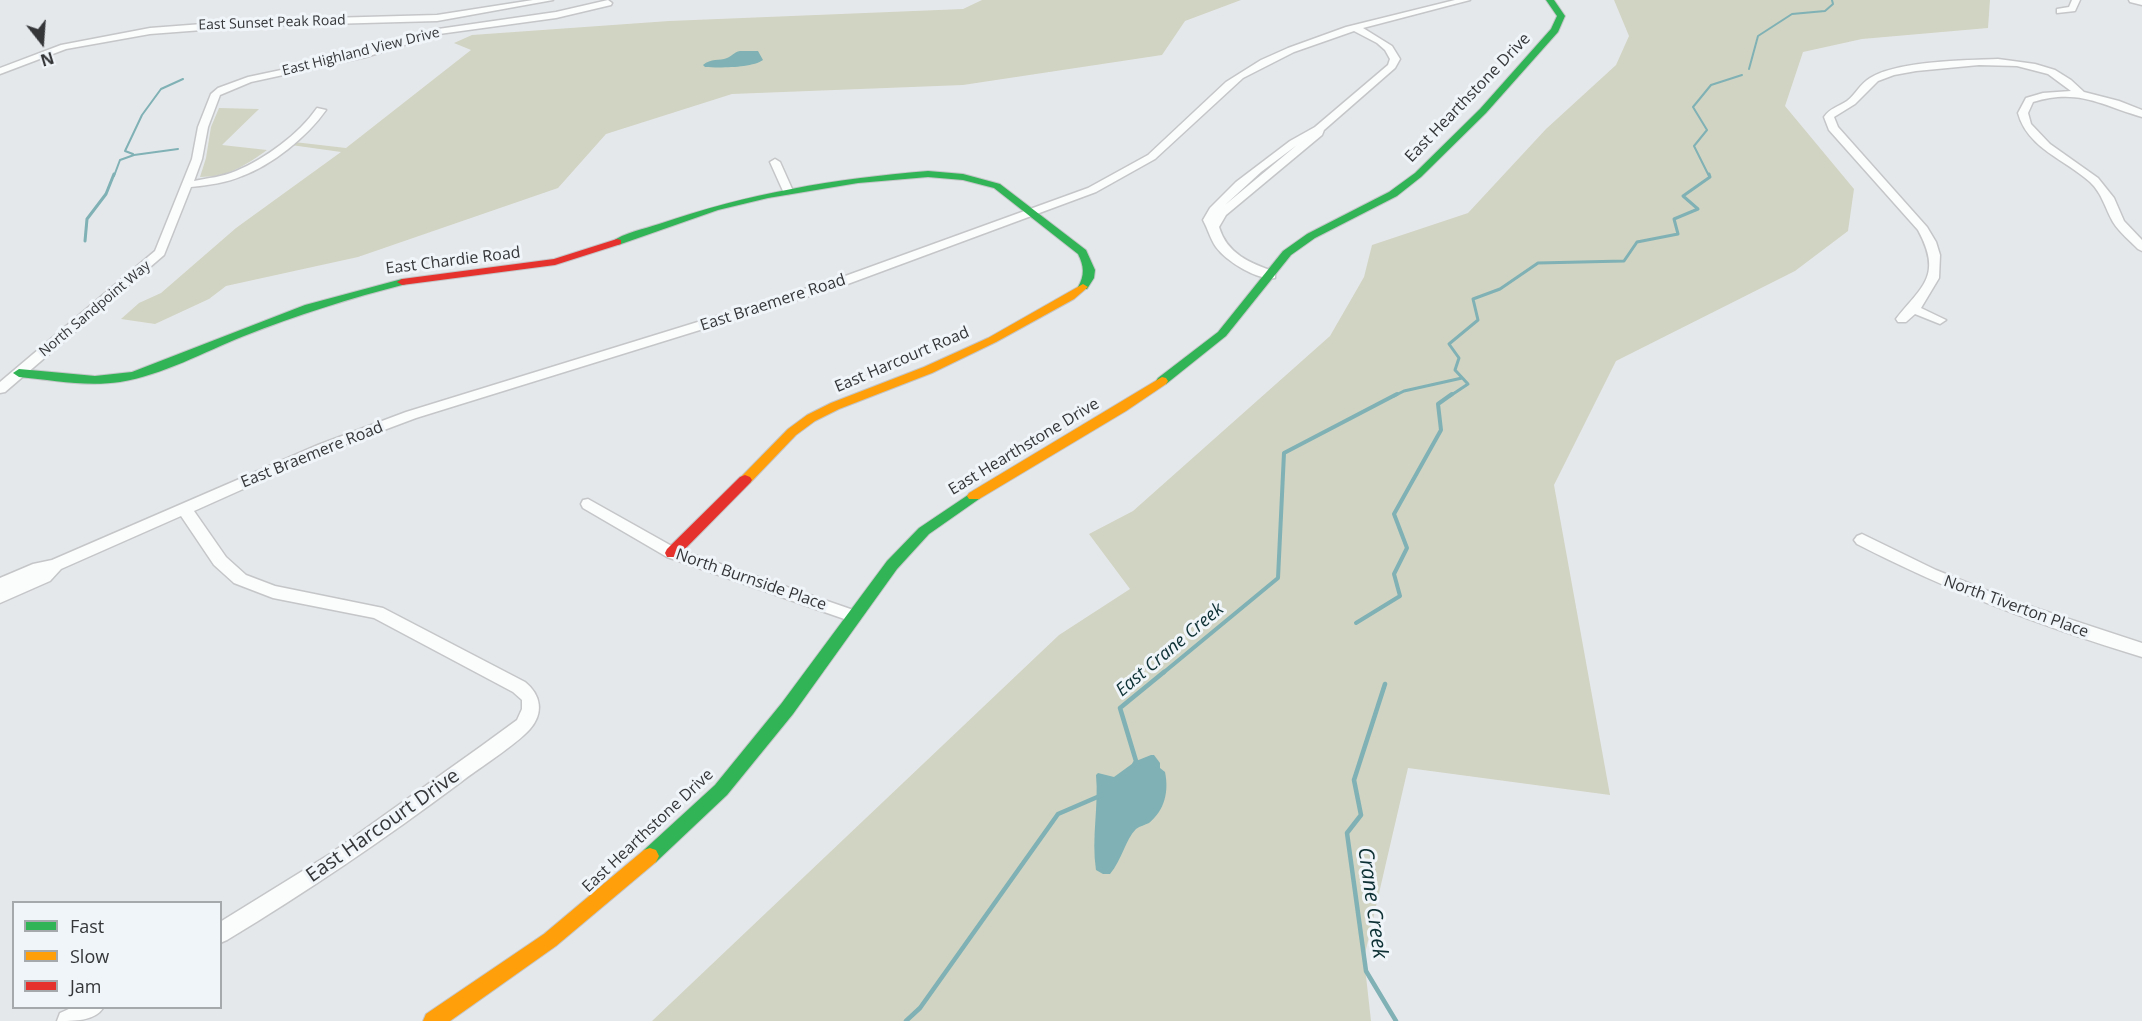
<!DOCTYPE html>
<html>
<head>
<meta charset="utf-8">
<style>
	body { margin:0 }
	#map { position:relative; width:2142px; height:1021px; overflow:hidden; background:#e5e8eb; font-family:"Open Sans",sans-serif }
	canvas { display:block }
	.legend { position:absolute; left:12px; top:901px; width:210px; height:108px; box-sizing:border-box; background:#f0f5fa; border:2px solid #a5a9ac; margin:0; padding:8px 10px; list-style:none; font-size:18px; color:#343638 }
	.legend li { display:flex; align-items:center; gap:12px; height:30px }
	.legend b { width:30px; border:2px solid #a5a9ac }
	.north { position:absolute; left:12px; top:12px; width:60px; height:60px; -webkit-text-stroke:4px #f0f5fa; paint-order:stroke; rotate:163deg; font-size:16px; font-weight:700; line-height:24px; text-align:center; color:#343638 }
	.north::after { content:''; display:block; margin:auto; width:21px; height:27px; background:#343638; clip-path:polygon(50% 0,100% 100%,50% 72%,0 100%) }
</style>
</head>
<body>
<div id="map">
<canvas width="2142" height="1021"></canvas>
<ul class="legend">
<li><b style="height:8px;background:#30b455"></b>Fast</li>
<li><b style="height:8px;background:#ff9f0a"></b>Slow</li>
<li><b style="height:8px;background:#e5322d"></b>Jam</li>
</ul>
<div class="north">N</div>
</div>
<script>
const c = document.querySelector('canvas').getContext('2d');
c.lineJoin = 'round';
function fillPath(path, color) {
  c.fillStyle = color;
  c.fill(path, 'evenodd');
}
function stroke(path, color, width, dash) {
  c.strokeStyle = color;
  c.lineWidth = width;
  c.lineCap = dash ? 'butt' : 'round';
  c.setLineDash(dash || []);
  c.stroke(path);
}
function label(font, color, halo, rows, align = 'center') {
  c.font = font + ' "Open Sans",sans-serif';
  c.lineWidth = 6;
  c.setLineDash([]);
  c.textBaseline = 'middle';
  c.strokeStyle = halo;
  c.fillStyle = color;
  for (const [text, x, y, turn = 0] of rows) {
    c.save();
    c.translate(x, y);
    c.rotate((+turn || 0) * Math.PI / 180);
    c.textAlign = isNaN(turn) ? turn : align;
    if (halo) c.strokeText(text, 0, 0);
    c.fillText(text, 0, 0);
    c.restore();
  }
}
const green = new Path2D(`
	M982 0H1241L1185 21 1162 55 963 85 732 94 606 134 558 188 358 257 226 286 209 299 155 324 121 319 139 303 161 293 236 228 341 152 291 145 294 142 346 148 471 50 454 43 472 35 669 21 963 9Z
	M1614 0H1990L1988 28 1862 39 1803 52 1785 106 1854 189 1848 231 1795 271 1616 361 1554 485 1610 795 1408 768 1364 958 1371 1021H652L1059 635 1130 589 1089 534 1133 511 1330 336 1364 277 1372 245 1468 213 1546 129 1616 65 1629 36Z
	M219 108 259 109 222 145 267 150C245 166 227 177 200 177L206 158 211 127Z`);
const water = new Path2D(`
	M740 51H758L763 60C752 68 719 68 705 67L703 65C711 58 719 61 727 58 732 56 734 52 740 51Z
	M1151 755H1154L1160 763V768L1165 772C1169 791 1165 810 1149 823 1145 825 1140 826 1136 829 1125 840 1122 860 1110 874H1103L1096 870C1091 838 1099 806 1096 775L1098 773 1114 777 1136 761Z`);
const streamFar3 = new Path2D(`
	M1749 69 1758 36 1792 14 1825 11 1833 4 1832 0
	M133 154 125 151 142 115 161 89 183 79
	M114 176 120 160 134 155 178 149
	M1709 176 1694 146 1707 130 1693 107 1711 85 1742 75`);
const streamFar2 = new Path2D(`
	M85 241 87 219 106 194 114 174
	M1394 396 1404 391 1462 378
	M1450 396 1468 384 1455 370 1459 358 1449 344 1478 320 1473 299 1500 289 1538 263 1624 261 1637 242 1678 234 1674 219 1698 209 1683 196 1710 177 1709 174`);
const streamFar1 = new Path2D(`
	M1356 623 1400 596 1394 574 1407 548 1394 514 1441 430 1438 404 1452 394
	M1163 673 1278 578 1284 453 1397 394`);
const stream = new Path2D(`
	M1385 684 1354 780 1361 815 1347 833 1366 971 1396 1021
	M1134 765 1136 761 1120 708 1164 672
	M906 1021 920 1008 1058 814 1102 795`);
const street = new Path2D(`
	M533 0H553L437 21 255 26 150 34 66 49 0 74V68L61 45 150 28 255 20 437 15Z
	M608 0 612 3 611 5 556 18 439 34 366 57 251 82 220 95 208 127 202 159 194 181C208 178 222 177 236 171 265 159 299 134 317 108L326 110C307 137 272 165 242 176 226 183 208 185 191 187L164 255 5 392 0 393V382L155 251 192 159 198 127 211 94 218 88 248 77 361 53 438 29 556 12Z
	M1455 0H1470L1363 28 1392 46 1400 59 1395 68 1324 130 1322 135 1226 215 1219 227C1227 254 1250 263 1275 272V278C1258 281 1226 261 1216 247 1210 238 1208 229 1203 220L1210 208 1236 182 1290 141 1315 127 1388 65 1390 59 1385 50 1377 43 1354 31 1294 52 1243 78 1155 159 1096 192 845 285 416 418 328 451 194 511 226 557 246 575 275 586 383 608 525 682C541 695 544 713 530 729 516 745 479 768 461 782 386 838 308 891 227 940L220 943V922L330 854 480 747 517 720 522 709V700L513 692 374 618 273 598 234 583 214 565 181 516 61 569 50 581 0 603V578L33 564 52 560 318 445 406 412 837 279 1088 188 1148 155 1226 82 1261 60 1288 48 1346 27ZM1297 145 1225 205 1261 172Z
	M2072 0H2080L2075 11 2057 13V9L2069 7Z
	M2129 0H2142V5L2130 2Z
	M1998 59 2035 64 2055 70 2071 80 2084 92 2119 101 2142 110V117C2101 105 2078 88 2033 102L2028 113 2031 124 2050 144 2098 178 2114 198 2124 221 2142 240V251L2138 249C2130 241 2119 232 2113 222 2105 208 2102 193 2090 182 2066 160 2027 148 2018 113L2026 98 2043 93 2071 91 2048 74 2017 66 1979 65 1916 71 1894 75 1878 81 1855 104 1834 117 1838 127 1927 227 1936 242 1940 255 1939 278 1921 308 1946 320 1940 324 1915 314 1906 322H1898L1896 319C1922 286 1943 276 1918 230L1829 130 1824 117C1830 108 1838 107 1847 101 1855 95 1860 84 1870 78 1897 61 1965 60 1998 59Z
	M775 159 780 162 793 191 792 193 788 194 783 191 770 162Z
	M588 499 677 549 859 612 861 616 859 620 853 622 667 557 583 508 581 504 583 500Z
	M1862 534 1936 570 2005 598 2142 643V657C2043 627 1948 591 1857 544L1854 540 1857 536Z
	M71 1008H103C95 1021 74 1021 57 1021L60 1013Z`);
const fast = new Path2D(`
	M1546 0H1554L1565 16 1558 32 1486 113 1421 177 1397 196 1315 238 1291 255 1226 336 1166 384H1158L1156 381 1158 378 1218 332 1283 251 1307 234 1389 192 1415 173 1480 109 1551 29 1557 16Z
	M928 171 963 174 1000 184 1086 250 1095 270 1094 278 1087 289H1079L1078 287C1085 275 1084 266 1078 254L994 188 963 180 928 177 858 183 768 198 718 210 621 244 617 245 612 242C623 233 644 229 659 224 749 193 833 179 928 171Z
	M402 279 407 282 406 284C351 298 297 315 244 336 204 352 163 375 120 382 86 387 52 380 19 377L13 373 19 369 95 376 132 372 305 305Z
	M974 491 979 493 981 496 979 499 929 534 897 569 793 714 727 795 656 862 650 864 644 862 641 856 644 850 715 785 781 704 887 561 919 528Z`);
const slow = new Path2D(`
	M1083 284 1088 287 1074 299 996 342 932 373 839 409 815 421 796 435 750 483H740L738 480 788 429 807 415 831 403 924 367 988 338Z
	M1162 377 1166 378 1168 381 1166 384 1126 411 979 499H969L967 496 969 493Z
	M650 848 656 850 659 856 656 862 556 946 450 1021H423L426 1014 544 934 644 850Z`);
const jam = new Path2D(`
	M617 239 621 240V244L555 265 402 285 397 282 402 279 554 259Z
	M745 475 750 477 752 480 750 483 677 557H667L665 553 667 549 740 477Z`);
const farStreetnames = [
	["East Sunset Peak Road",272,23,-2],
	["East Highland View Drive",361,52,-14],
	["North Sandpoint Way",95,309,-40]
];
const streetNames = [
	["East Hearthstone Drive",1468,98,-46],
	["East Chardie Road",453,261,-7],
	["East Braemere Road",773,303,-18],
	["East Harcourt Road",902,360,-23],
	["East Hearthstone Drive",1024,447,-31],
	["East Braemere Road",312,455,-22],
	["North Burnside Place",751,580,19],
	["North Tiverton Place",2016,607,20],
	["East Hearthstone Drive",648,831,-43]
];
const waterNames = [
	["East Crane Creek",1170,650,-40]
];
const nearStreetnames = [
	["East Harcourt Drive",383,826,-35]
];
const nearWaternames = [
	["Crane Creek",1372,903,82]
];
fillPath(green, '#d1d4c2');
fillPath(water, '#7fb1b5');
stroke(streamFar3, '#7fb1b5', 2);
stroke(streamFar2, '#7fb1b5', 3);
stroke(streamFar1, '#7fb1b5', 4);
stroke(stream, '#7fb1b5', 4.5);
stroke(street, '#c4c6c8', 3);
stroke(fast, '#c4c6c8', 2);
stroke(slow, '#c4c6c8', 2);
stroke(jam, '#c4c6c8', 2);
fillPath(street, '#fbfcfc');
fillPath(fast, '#30b455');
fillPath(slow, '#ff9f0a');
fillPath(jam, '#e5322d');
label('14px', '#343638', '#f0f5fa', farStreetnames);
label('16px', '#343638', '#f0f5fa', streetNames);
label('italic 18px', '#0c3033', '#f0f5fa', waterNames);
label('20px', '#343638', '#f0f5fa', nearStreetnames);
label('italic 21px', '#0c3033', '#f0f5fa', nearWaternames);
</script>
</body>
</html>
